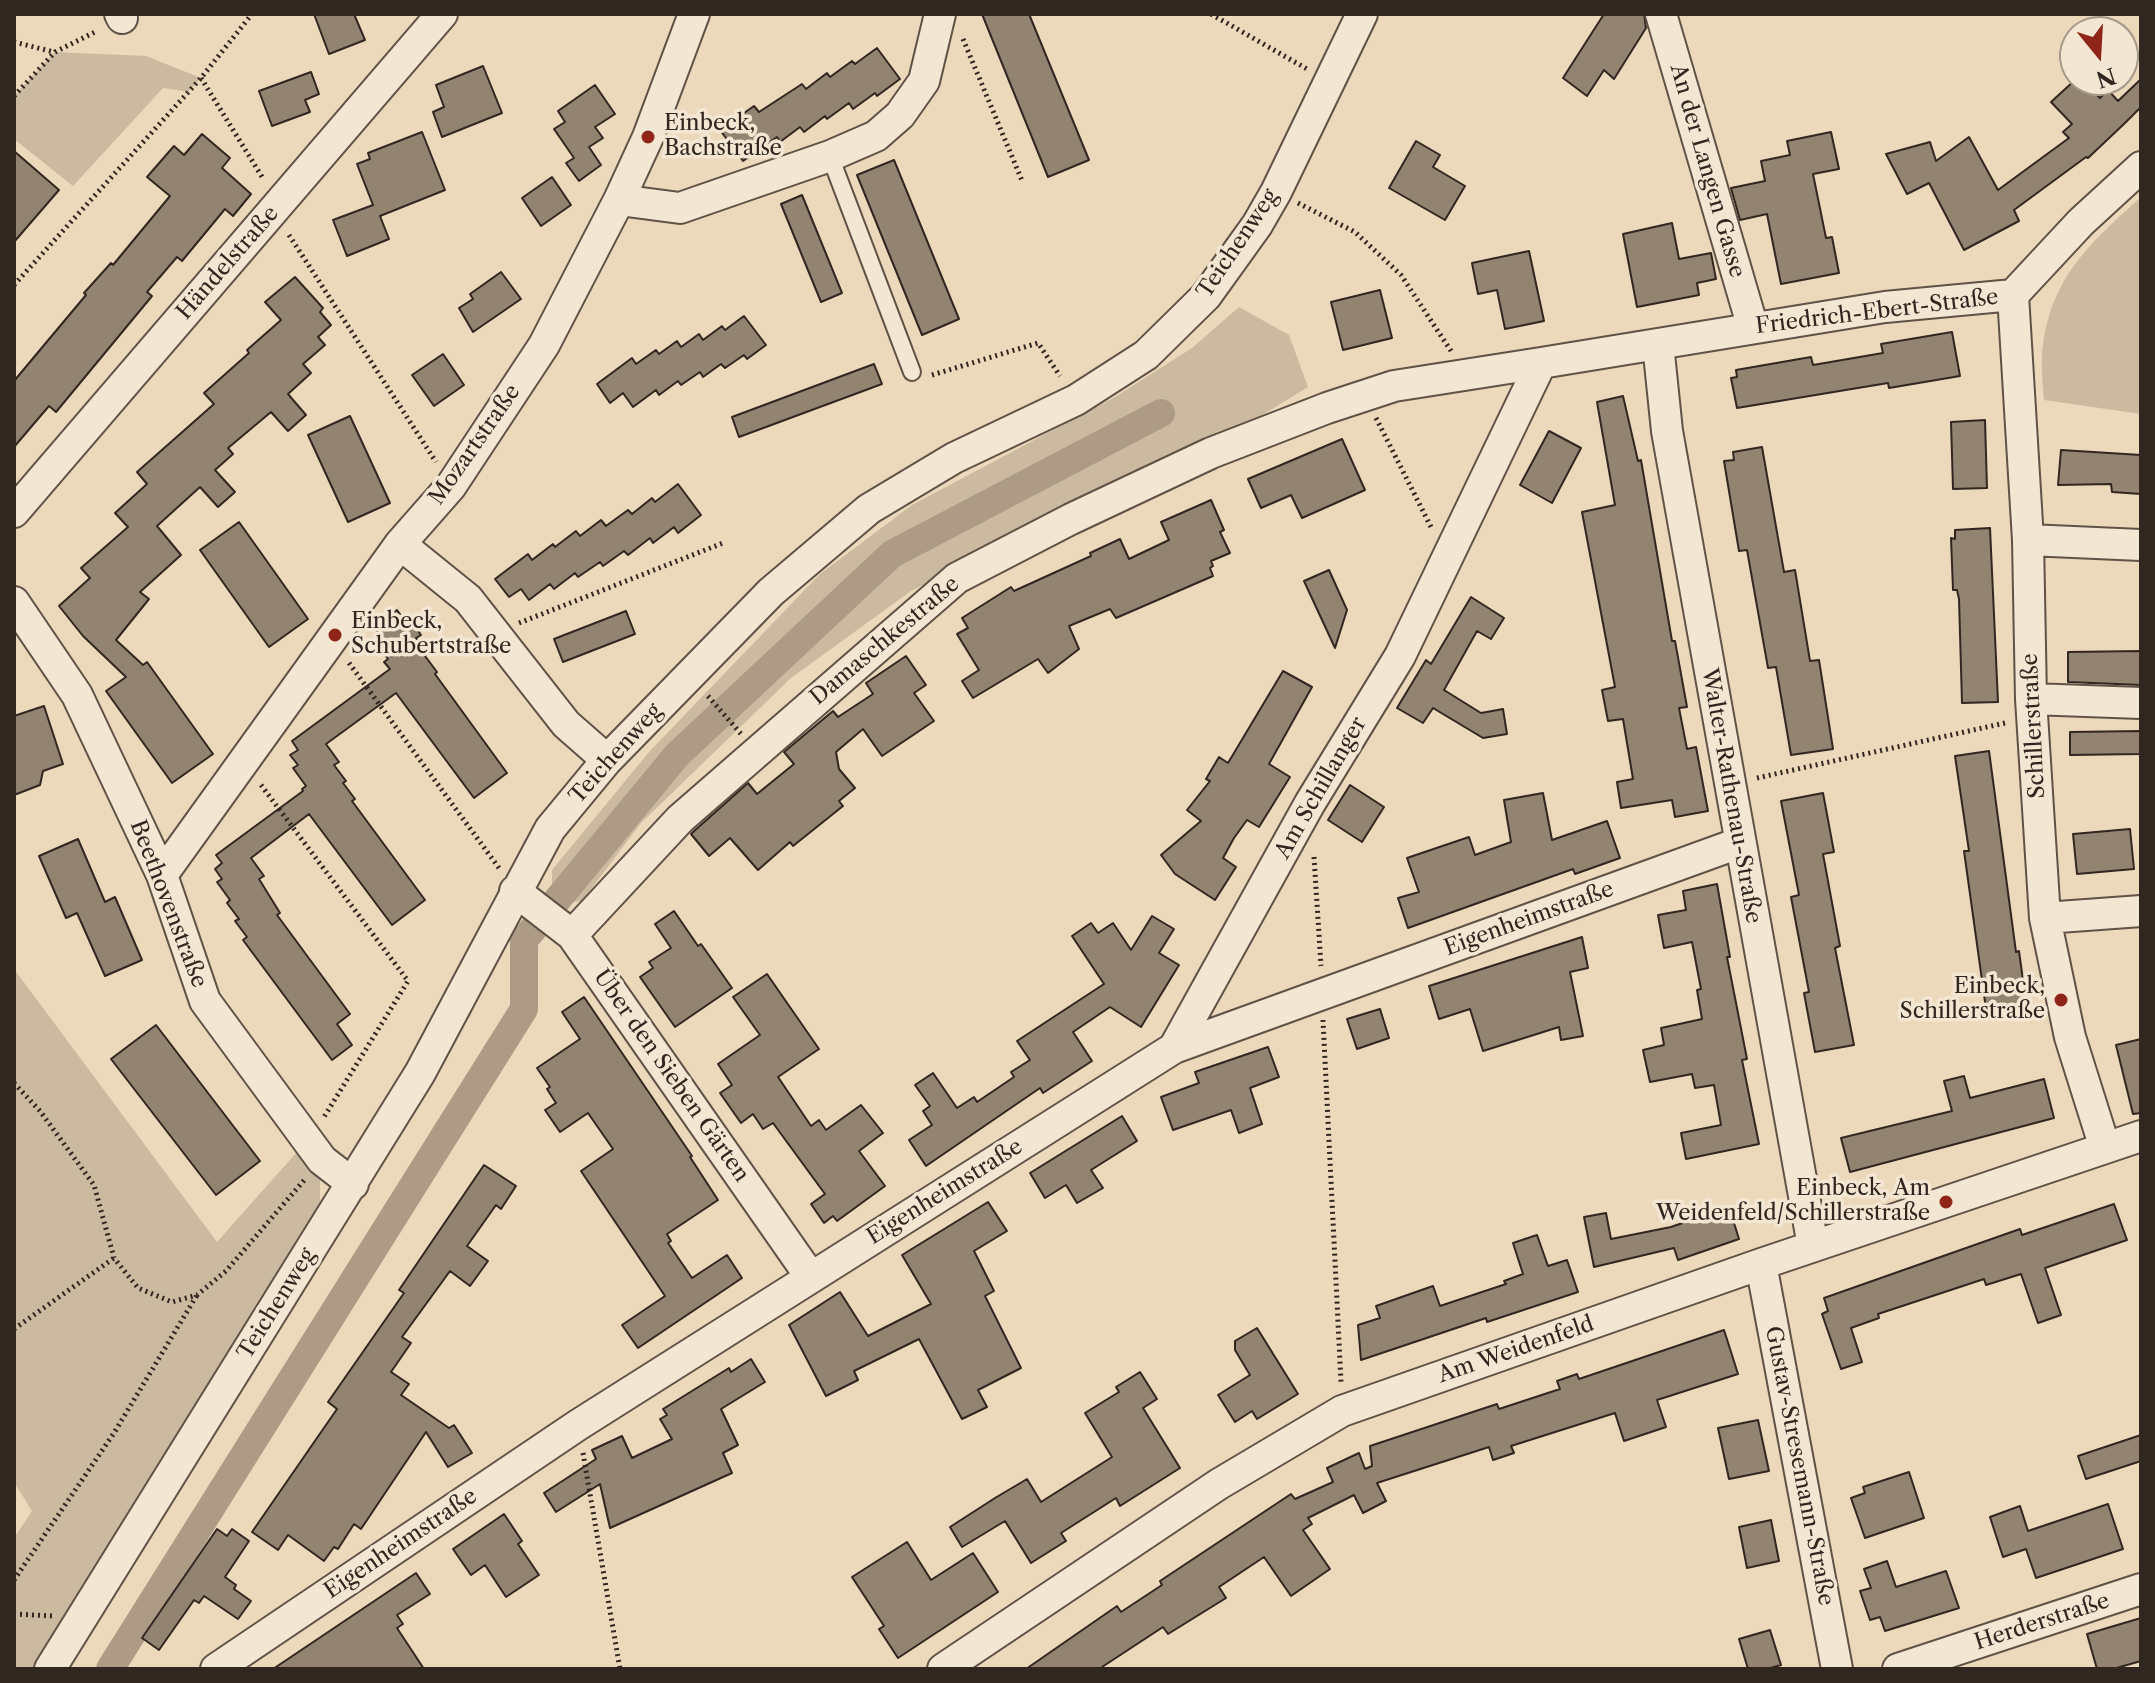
<!DOCTYPE html>
<html>
<head>
<meta charset="utf-8">
<style>
	body { margin:0 }
	#map { position:relative; width:2155px; height:1683px; overflow:hidden; background:#ecd8ba; font-family:"Libre Caslon Text",serif }
	canvas { display:block }
	.frame { position:absolute; inset:0; border:16px solid #322621; pointer-events:none }
	.north { position:absolute; left:2059px; top:16px; width:80px; height:80px; box-sizing:border-box; background:#f3e6d2; border:2px solid #a6998b; border-radius:50%; rotate:162deg; font-size:22px; font-weight:700; line-height:32px; text-align:center; color:#322621 }
	.north::after { content:''; display:block; margin:auto; width:28px; height:36px; background:#8f2418; clip-path:polygon(50% 0,100% 100%,50% 72%,0 100%) }
</style>
</head>
<body>
<div id="map">
<canvas width="2155" height="1683"></canvas>
<div class="frame"></div>
<div class="north">N</div>
</div>
<script>
const c = document.querySelector('canvas').getContext('2d');
c.lineJoin = 'round';
function fillPath(path, color) {
  c.fillStyle = color;
  c.fill(path, 'evenodd');
}
function stroke(path, color, width, dash) {
  c.strokeStyle = color;
  c.lineWidth = width;
  c.lineCap = dash ? 'butt' : 'round';
  c.setLineDash(dash || []);
  c.stroke(path);
}
function label(font, color, halo, rows, align = 'center') {
  c.font = font + ' "Libre Caslon Text",serif';
  c.lineWidth = 7;
  c.setLineDash([]);
  c.textBaseline = 'middle';
  c.strokeStyle = halo;
  c.fillStyle = color;
  for (const [text, x, y, turn = 0] of rows) {
    c.save();
    c.translate(x, y);
    c.rotate((+turn || 0) * Math.PI / 180);
    c.textAlign = isNaN(turn) ? turn : align;
    if (halo) c.strokeText(text, 0, 0);
    c.fillText(text, 0, 0);
    c.restore();
  }
}
const green = new Path2D(`
	M55 52 146 56 201 78 188 92 163 88 73 186 14 139V96Z
	M2141 197V414L2044 400C2043 386 2041 370 2042 356 2048 280 2088 245 2141 197Z
	M1239 307 1289 335 1308 387 1248 424 911 591 791 678 641 823 582 901 574 902 552 885V870L649 752 820 574 912 505 1115 397 1192 348Z
	M14 969 217 1242 297 1152 320 1180V1205L32 1669H14V1538L32 1511 14 1482Z`);
const canal = new Path2D(`
	M110 1669 524 1009V940L677 755 892 554 1161 413`);
const building = new Path2D(`
	M314 14H354L365 40 329 54Z
	M982 14H1029L1089 160 1048 177Z
	M1604 14H1644L1646 28 1614 79 1604 70 1587 96 1563 78Z
	M877 48 900 79 877 96 875 93 853 109 849 103 827 119 825 116 804 132 800 127 780 142 777 137 743 161 720 130 754 106 759 112 802 84 806 89 827 73 830 77 852 61 855 64Z
	M483 66 502 113 442 137 433 112 444 107 436 85Z
	M311 72 319 94 305 100 310 112 272 126 259 91Z
	M2141 79V107L2125 123 2088 158 2086 157 2014 210 2019 221 1964 250 1929 183 1907 194 1886 154 1930 142 1936 161 1969 137 1998 190 2069 138 2063 132 2072 124 2051 102 2075 80H2082L2100 98 2108 90 2118 101Z
	M595 85 615 114 595 127 603 138 589 147 601 165 579 181 566 163 574 158 554 129 565 122 558 111Z
	M422 132 445 190 380 216 389 239 347 256 333 220 373 205 357 164 370 159 368 153Z
	M1831 132 1839 169 1813 174 1826 238 1832 237 1839 273 1781 284 1767 214 1740 220 1731 188 1765 181 1761 161 1790 155 1787 141Z
	M202 134 230 158 222 168 251 194 233 216 225 209 182 261 177 257 147 292 152 296 56 412 49 406 14 447V381L86 295 84 293 111 263 113 265 170 196 147 177 174 146 184 155Z
	M1416 141 1440 155 1433 167 1465 186 1445 220 1389 188Z
	M14 151 59 190 14 242Z
	M894 160 959 319 922 335 857 175Z
	M552 177 571 205 541 226 522 198Z
	M802 195 842 293 821 302 781 204Z
	M1672 223 1679 259 1711 253 1716 279 1697 283 1699 295 1637 307 1623 234Z
	M1529 251 1544 321 1505 329 1497 290 1478 294 1472 263Z
	M501 272 521 299 473 332 459 308 473 299 470 294Z
	M295 277 323 308 320 312 331 325 318 337 325 345 303 364 311 373 288 394 306 415 288 431 271 412 228 448 233 454 215 470 235 492 218 507 200 487 157 526 181 555 140 592 149 599 116 640 143 665 147 662 213 754 172 783 106 691 126 677 83 636 59 606 90 578 81 568 128 527 115 513 147 484 137 472 214 404 204 393 249 353 247 350 281 320 265 302Z
	M1380 290 1392 338 1343 350 1331 302Z
	M744 316 766 345 747 359 744 355 725 368 721 364 703 377 700 372 681 385 678 381 659 395 656 390 633 407 623 393 610 403 597 384 632 358 636 364 656 350 659 354 677 341 681 347 699 334 703 340 722 326 725 330Z
	M1952 332 1960 376 1889 388 1888 383 1737 408 1731 378 1737 377 1736 370 1811 357 1813 365 1883 353 1881 344Z
	M443 354 464 385 434 406 412 375Z
	M874 364 882 384 739 437 732 417Z
	M1623 396 1638 461 1641 460 1672 641H1675L1687 707 1679 708 1687 749 1696 747 1708 811 1675 817 1672 800 1621 808 1617 782 1633 779 1623 719 1608 721 1602 690 1615 687 1582 512 1615 505 1597 402Z
	M350 416 390 503 348 522 308 435Z
	M1985 420 1987 488 1953 489 1951 422Z
	M1549 431 1581 448 1552 503 1520 485Z
	M1342 439 1365 490 1302 518 1291 495 1261 508 1248 479Z
	M1762 447 1784 572 1795 570 1810 661 1819 660 1833 749 1791 755 1776 667 1768 668 1747 550 1739 551 1724 461 1734 460 1733 452Z
	M2061 450 2141 455V494L2112 492 2111 484 2058 485Z
	M678 484 701 515 678 533 674 527 653 543 650 538 628 555 624 551 603 566 600 562 578 577 575 573 554 589 550 584 529 600 521 589 509 597 495 579 528 554 532 560 553 544 555 547 576 531 580 536 601 520 606 526 628 510 632 514 652 498 655 502Z
	M1211 500 1224 530 1220 532 1230 553 1211 561 1213 566 1210 568 1213 576 1116 618 1110 609 1069 626 1079 649 1048 673 1038 659 973 698 962 681 979 670 957 634 968 628 962 618 1011 587 1014 591 1091 556 1090 553 1120 539 1129 559 1169 540 1161 522Z
	M239 522 308 619 269 647 200 550Z
	M1990 528 1998 702 1962 703 1959 599 1957 590H1953L1951 538 1955 539V530Z
	M1329 570 1347 610 1335 648 1304 581Z
	M1471 597 1504 618 1491 639 1477 631 1444 690 1481 713 1503 709 1507 734 1483 738 1433 708 1423 723 1397 708 1426 660 1431 664Z
	M397 610 404 620 408 617 421 635 416 638 428 654 425 656 437 672 435 674 507 773 474 798 396 693 326 744 339 762 334 765 346 781 343 783 355 799 352 801 425 900 392 925 309 814 251 858 264 876 259 879 280 913 277 915 350 1014 337 1024 352 1045 332 1060 243 940 247 937 235 921 239 919 227 903 230 900 217 882 222 879 215 869 222 863 216 855 303 791 302 789 306 786 293 768 298 765 290 755 298 750 292 741 390 669 384 662 388 659 375 641 381 637 374 627Z
	M626 611 635 634 563 662 554 639Z
	M2141 651V685L2068 682V652Z
	M906 656 926 685 914 693 934 721 882 756 863 729 836 752 839 769 855 788 839 801 843 806 793 846 790 842 758 870 730 838 709 856 691 834 693 832 748 783 757 794 794 764 784 752 833 711 838 717 873 694 866 683Z
	M1283 671 1312 687 1269 764 1290 777 1259 827 1247 820 1234 838 1223 858 1236 867 1215 900 1175 874 1161 855 1201 821 1187 810 1210 781 1206 779 1219 757 1228 763Z
	M44 706 63 764 43 771 40 785 14 795V716Z
	M2141 731V754L2070 755V732Z
	M1989 751 2016 952 2019 951 2027 1010 1987 1016 1964 851H1969L1955 756Z
	M1350 785 1384 807 1362 842 1328 820Z
	M1543 793 1552 840 1607 821 1620 858 1575 874 1573 869 1408 928 1398 898 1419 892 1407 858 1469 837 1475 855 1511 842 1504 800Z
	M1823 793 1834 852 1823 854 1840 946 1835 948 1854 1045 1815 1052 1804 993 1809 992 1791 897 1799 895 1781 801Z
	M2130 829 2134 869 2077 874 2073 834Z
	M78 839 105 902 115 897 142 960 105 976 77 913 66 918 39 856Z
	M1717 884 1730 957H1727L1747 1059 1742 1060 1759 1144 1686 1159 1681 1133 1721 1125 1714 1085 1695 1088 1692 1074 1650 1082 1643 1050 1664 1045 1661 1028 1702 1019 1697 990 1701 989 1692 942 1664 948 1658 915 1686 910 1683 891Z
	M674 911 698 946 701 944 732 988 675 1027 640 977 653 968 649 962 671 948 655 924Z
	M1152 916 1174 929 1159 953 1179 965 1141 1027 1110 1007 1073 1032 1092 1061 1043 1093 1040 1088 926 1166 909 1140 932 1125 923 1111 930 1106 915 1085 933 1073 957 1108 974 1097 977 1102 1014 1077 1011 1072 1030 1060 1017 1041 1104 984 1072 936 1091 923 1098 933 1113 923 1131 950Z
	M1582 937 1588 968 1570 972 1583 1036 1561 1040 1559 1027 1483 1051 1470 1009 1439 1019 1429 986Z
	M767 974 819 1049 778 1077 811 1126 819 1120 826 1130 861 1105 883 1133 859 1151 885 1186 837 1221 833 1216 824 1223 811 1204 825 1194 773 1123 763 1129 753 1114 741 1123 720 1093 732 1085 718 1064 760 1035 733 997Z
	M584 997 692 1156 690 1157 718 1200 667 1234 671 1241 668 1243 692 1278 727 1255 742 1278 638 1348 622 1325 665 1296 581 1171 613 1149 588 1113 560 1132 545 1110 556 1103 547 1089 550 1087 537 1068 580 1039 562 1012Z
	M1380 1009 1389 1038 1357 1049 1347 1019Z
	M156 1025 260 1161 216 1195 111 1059Z
	M2141 1039V1113L2133 1114 2116 1045Z
	M1268 1047 1279 1077 1250 1088 1262 1124 1239 1133 1231 1110 1173 1130 1161 1097 1199 1083 1195 1072Z
	M1964 1076 1970 1098 2044 1079 2054 1118 1850 1172 1841 1138 1952 1111 1944 1081Z
	M1122 1116 1137 1141 1091 1170 1103 1188 1077 1203 1066 1185 1045 1198 1030 1173Z
	M484 1165 516 1186 501 1209 496 1205 467 1246 488 1261 470 1286 450 1271 402 1337 411 1343 391 1372 409 1384 401 1395 449 1428 454 1425 472 1453 448 1467 426 1432 361 1529 354 1524 338 1549 334 1547 324 1561 288 1535 278 1550 252 1532 337 1409 328 1402 404 1293 399 1290Z
	M988 1202 1007 1231 974 1251 994 1291 985 1296 1021 1368 978 1390 987 1407 962 1419 919 1339 854 1371 858 1380 826 1396 789 1325 840 1292 868 1336 931 1304 902 1255Z
	M2114 1204 2127 1240 2045 1268 2061 1315 2038 1323 2021 1274 1986 1285 1984 1279 1878 1314 1879 1318 1851 1328 1862 1362 1841 1369 1822 1314 1828 1311 1824 1298 2020 1229 2022 1235Z
	M1729 1207 1739 1239 1678 1260 1674 1248 1594 1267 1584 1217 1606 1213 1611 1239 1671 1227Z
	M1537 1235 1548 1266 1567 1260 1578 1292 1487 1322 1486 1318 1361 1360 1358 1325 1380 1318 1376 1306 1433 1286 1440 1306 1506 1284 1504 1281 1523 1274 1513 1243Z
	M1257 1328 1298 1394 1257 1419 1252 1411 1235 1422 1218 1395 1250 1375 1235 1350V1341Z
	M1724 1330 1738 1374 1657 1400 1666 1427 1624 1441 1615 1413 1511 1446 1514 1453 1493 1460 1489 1447 1383 1481 1377 1483 1386 1501 1363 1513 1354 1495 1308 1518 1312 1524 1303 1530 1330 1569 1291 1596 1264 1557 1219 1587 1226 1598 1168 1634 1163 1627 1099 1669H1026L1117 1606 1121 1612 1162 1585 1160 1581 1291 1494 1295 1499 1333 1482 1327 1468 1359 1453 1365 1469 1372 1466 1370 1446 1497 1404 1499 1409 1560 1389 1557 1381 1577 1374 1579 1379Z
	M751 1359 765 1382 721 1409 738 1445 723 1453 732 1473 610 1528 600 1484 556 1512 544 1493 596 1459 592 1450 622 1436 632 1458 672 1439 660 1419 667 1415 663 1409 729 1368 731 1372Z
	M1140 1372 1157 1399 1143 1408 1180 1468 1120 1506 1116 1498 1061 1533 1066 1541 1031 1563 1005 1521 962 1547 950 1527 995 1498 1027 1479 1041 1502 1112 1457 1085 1413 1119 1392 1116 1387Z
	M1758 1420 1769 1471 1729 1479 1718 1428Z
	M2141 1435V1461L2086 1479 2078 1456Z
	M1909 1472 1924 1518 1865 1538 1851 1498 1865 1493 1863 1487Z
	M2108 1504 2123 1549 2036 1578 2026 1549 2003 1557 1990 1517 2020 1506 2028 1531Z
	M504 1514 522 1541 518 1544 539 1575 506 1597 485 1565 471 1575 453 1549Z
	M1771 1520 1779 1561 1747 1568 1739 1527Z
	M217 1529 227 1536 232 1529 249 1541 225 1577 236 1585 234 1589 251 1601 238 1619 204 1596 199 1603 194 1600 159 1650 142 1638Z
	M907 1542 931 1580 973 1553 998 1592 898 1658 879 1629 884 1626 852 1577Z
	M1887 1561 1896 1587 1946 1571 1959 1608 1885 1631 1880 1617 1870 1620 1860 1591 1871 1588 1864 1569Z
	M416 1573 430 1594 397 1615 403 1624 397 1628 424 1669H273Z
	M2141 1618V1661L2113 1669H2097L2087 1634Z
	M1770 1630 1781 1665 1767 1669H1748L1739 1639Z`);
const path = new Path2D(`
	M1211 14 1307 69
	M963 39 1023 183
	M14 42 54 52
	M201 78 264 180
	M14 96 55 52 97 31
	M1298 203 1355 232 1401 275 1451 351
	M289 235 436 462
	M14 285 201 78 252 14
	M932 375 1038 343 1060 376
	M1376 418 1431 527
	M519 623 723 543
	M349 663 499 868
	M708 696 741 734
	M1757 778 2005 723
	M261 785 408 981 324 1117
	M1314 857 1321 966
	M1323 1020 1341 1382
	M14 1083 40 1111 94 1185 114 1258 138 1288 172 1302 197 1295 226 1271 306 1178
	M14 1329 114 1258
	M583 1453 620 1669
	M14 1580 114 1433 197 1295
	M14 1614 53 1616`);
const service = new Path2D(`
	M830 156 912 372`);
const minor = new Path2D(`
	M120 14 122 18
	M1661 14 1753 328
	M619 200 680 208 830 156 876 136 900 115 924 81 940 14
	M2013 295 2028 540 2031 699 2045 918 2070 1037 2105 1148
	M1658 344 1667 431 1813 1246
	M14 512 442 14
	M2028 540 2141 545
	M400 544 468 599 566 724 607 760
	M14 602 77 695 162 875 205 1001 322 1160 353 1184
	M2031 699 2141 703
	M162 875 400 544 451 486 544 345 619 200 648 137 694 14
	M515 891 572 935 810 1276
	M2045 918 2141 911
	M572 935 680 819 957 578 1071 519 1211 453 1327 408 1394 386 1541 363
	M1174 1048 1310 803 1400 656 1541 363 1885 307 2013 295 2081 222 2141 167
	M1761 1264 1837 1669
	M50 1669 420 1073 550 829 607 760 771 592 869 509 954 458 1076 400 1146 355 1206 296 1257 225 1276 192 1362 14
	M216 1669 578 1425 1174 1048 1739 843
	M943 1669 1219 1484 1342 1411 1761 1264 2141 1136
	M1898 1669 2141 1589`);
const markers = [
	[648,137,8,"#8f2418"],
	[335,635,8,"#8f2418"],
	[2061,1000,8,"#8f2418"],
	[1946,1202,8,"#8f2418"]
];
const poiNames = [
	["Einbeck,",664,124],
	["Bachstraße",664,149],
	["Einbeck,",351,622],
	["Schubertstraße",351,647],
	["Einbeck,",2045,987,"right"],
	["Schillerstraße",2045,1012,"right"],
	["Einbeck, Am",1930,1189,"right"],
	["Weidenfeld/Schillerstraße",1930,1214,"right"]
];
const streetNames = [
	["An der Langen Gasse",1707,171,74],
	["Teichenweg",1238,244,-56],
	["Händelstraße",228,263,-49],
	["Friedrich-Ebert-Straße",1877,312,-7],
	["Mozartstraße",475,445,-55],
	["Damaschkestraße",885,641,-40],
	["Schillerstraße",2034,726,-93],
	["Teichenweg",616,754,-48],
	["Am Schillanger",1321,788,-60],
	["Walter-Rathenau-Straße",1731,796,80],
	["Beethovenstraße",168,904,69],
	["Eigenheimstraße",1529,919,-20],
	["Über den Sieben Gärten",671,1076,55],
	["Eigenheimstraße",945,1192,-32],
	["Teichenweg",277,1304,-58],
	["Am Weidenfeld",1516,1350,-19],
	["Gustav-Stresemann-Straße",1799,1466,79],
	["Eigenheimstraße",401,1544,-34],
	["Herderstraße",2042,1622,-18]
];
fillPath(green, '#ccbaa0');
stroke(canal, '#ad9b86', 28);
fillPath(building, '#938371');
stroke(building, '#322621', 2);
stroke(service, '#605247', 20);
stroke(minor, '#605247', 34);
stroke(path, '#322621', 5, [2, 4]);
stroke(service, '#f3e6d2', 16);
stroke(minor, '#f3e6d2', 30);
for (const [x, y, r, color] of markers) {
  const dot = new Path2D();
  dot.arc(x, y, r, 0, 2 * Math.PI);
  c.fillStyle = color;
  c.fill(dot);
  stroke(dot, '#f3e6d2', 3);
}
label('22px', '#322621', '#f3e6d2', poiNames, 'left');
label('22px', '#322621', '#f3e6d2', streetNames);
</script>
</body>
</html>
